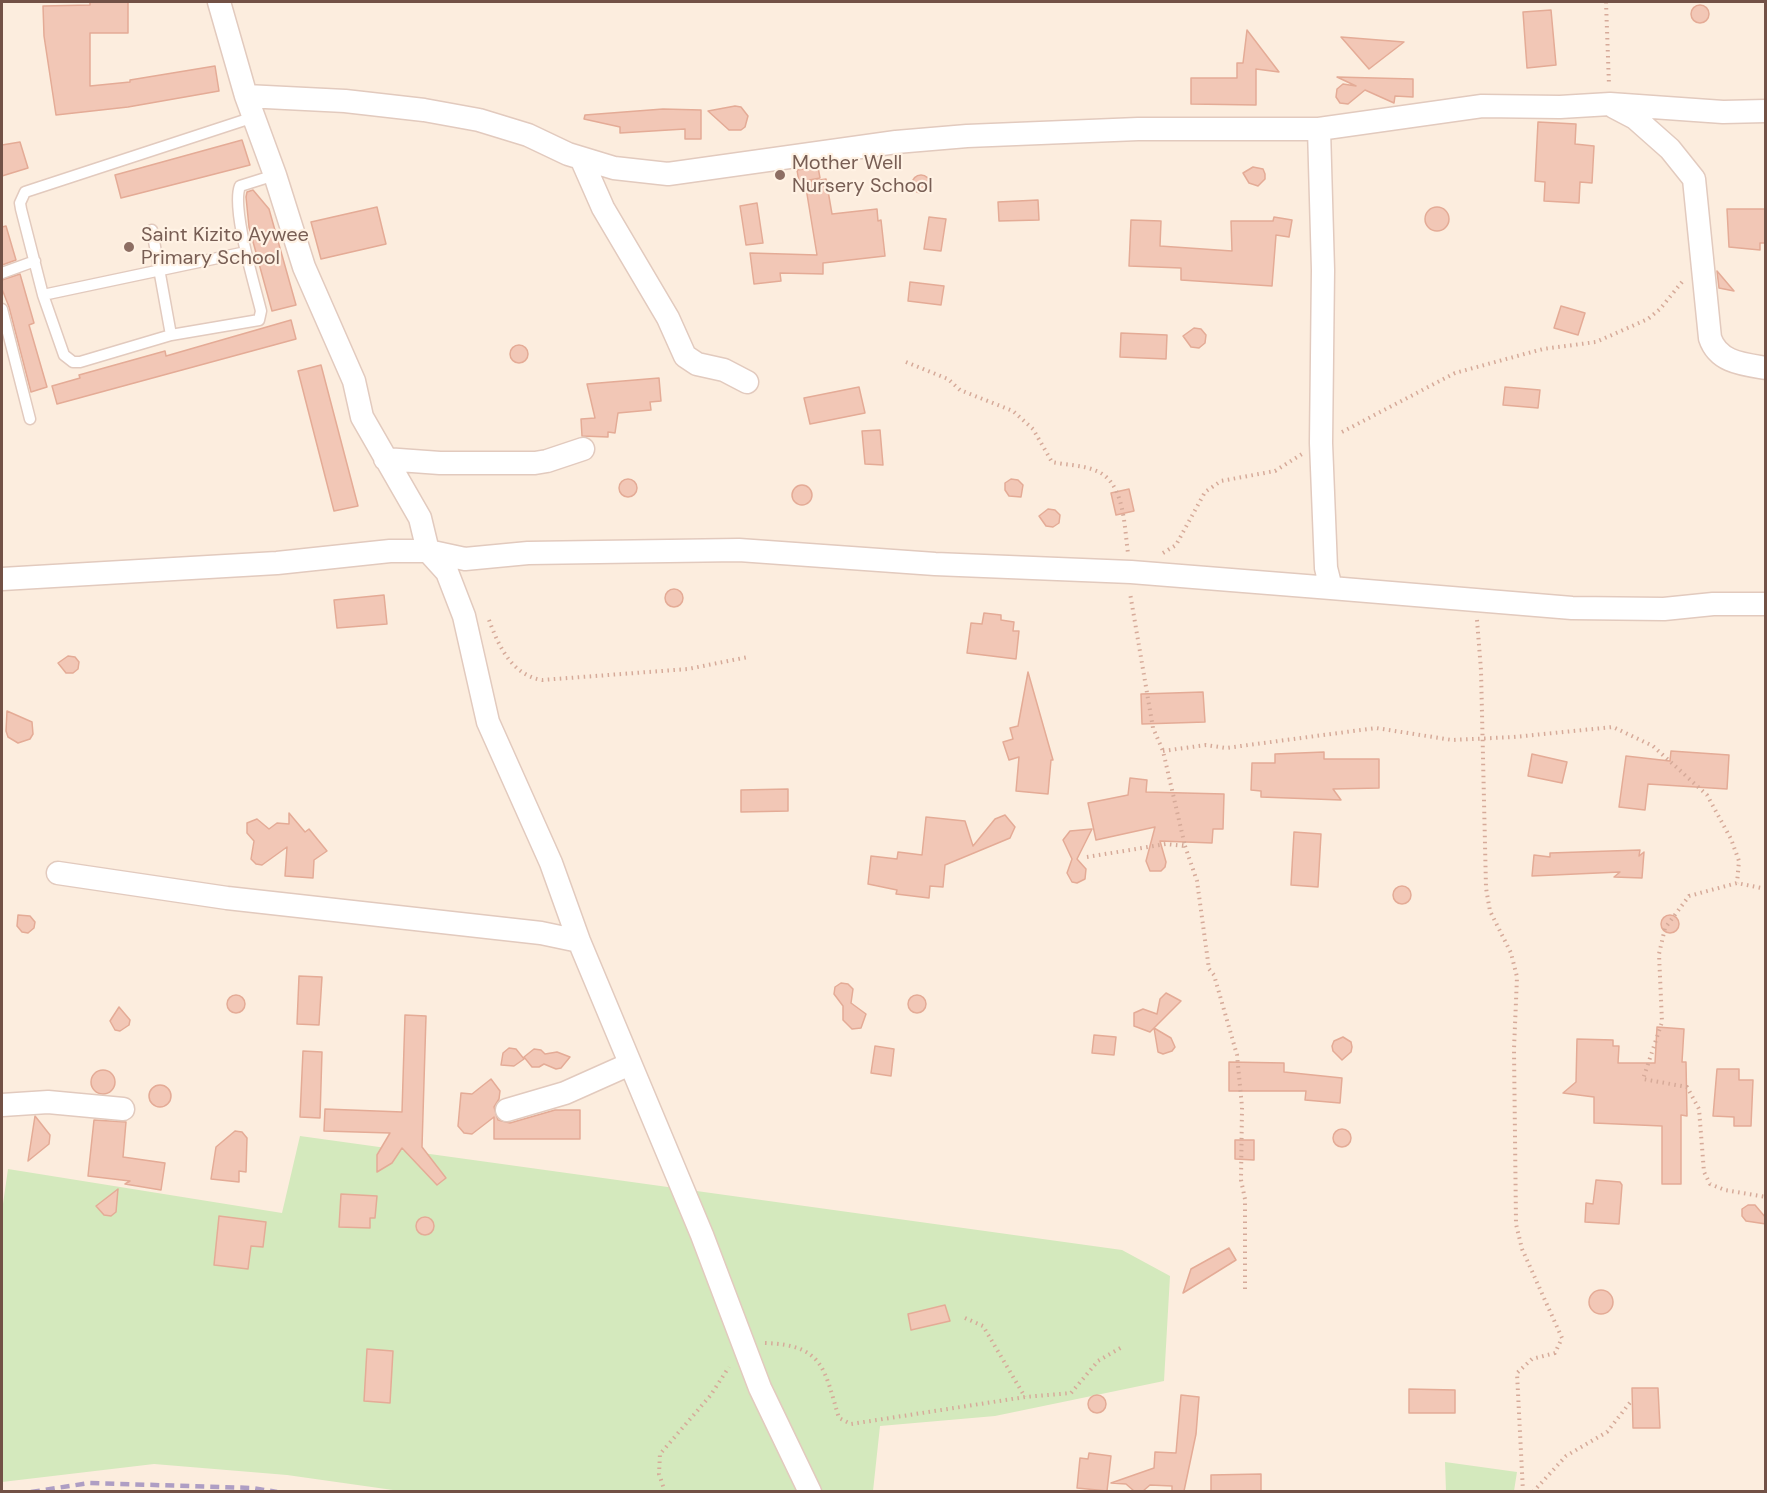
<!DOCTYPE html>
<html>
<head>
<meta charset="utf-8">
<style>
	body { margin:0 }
	#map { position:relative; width:1767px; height:1493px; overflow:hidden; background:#fcedde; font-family:"DM Sans",sans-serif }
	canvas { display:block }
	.frame { position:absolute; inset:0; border:3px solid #725146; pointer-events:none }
</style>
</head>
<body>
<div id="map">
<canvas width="1767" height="1493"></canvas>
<div class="frame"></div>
</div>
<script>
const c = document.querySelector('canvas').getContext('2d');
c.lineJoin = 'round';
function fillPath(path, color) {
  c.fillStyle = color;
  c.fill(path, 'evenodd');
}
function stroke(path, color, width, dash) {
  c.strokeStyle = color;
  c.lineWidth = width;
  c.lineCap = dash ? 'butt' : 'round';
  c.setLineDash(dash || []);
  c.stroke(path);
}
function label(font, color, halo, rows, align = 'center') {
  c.font = font + ' "DM Sans",sans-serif';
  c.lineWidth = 4.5;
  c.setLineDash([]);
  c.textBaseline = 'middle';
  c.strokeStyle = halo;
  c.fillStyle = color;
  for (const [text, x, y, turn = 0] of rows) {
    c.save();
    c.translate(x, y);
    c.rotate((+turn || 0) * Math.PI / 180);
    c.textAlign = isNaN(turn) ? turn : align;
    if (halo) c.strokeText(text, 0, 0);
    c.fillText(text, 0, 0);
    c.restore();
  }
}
const green = new Path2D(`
	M300 1136 1122 1250 1170 1276 1164 1381 995 1416 880 1426 873 1491 407 1492 287 1475 154 1464 2 1482V1211L8 1169 282 1213Z
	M1445 1462 1517 1472 1514 1491H1446Z`);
const building = new Path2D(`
	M90 2H128V33H90V86L130 82V80L215 66 219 91 128 107 56 115 44 36 43 6 90 5Z
	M1691 14a9 9 0 1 1 18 0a9 9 0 1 1-18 0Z
	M1551 10 1556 65 1527 68 1523 12Z
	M1247 30 1279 72 1256 69V105L1191 104V78H1237V63H1243Z
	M1341 37 1404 42 1369 69Z
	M1337 77 1413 79V97L1395 96 1394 103 1365 90 1348 104 1340 103 1336 97 1337 89 1343 84 1356 86Z
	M735 106 741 107 748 116 745 127 741 130H729L708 111Z
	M663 109 701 110V139H685V129L620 133V127L584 119 585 115Z
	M1538 122 1576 124 1575 144 1594 146 1592 183 1580 182 1579 203 1544 201 1545 182 1535 181Z
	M242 140 250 165 121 198 115 175Z
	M20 142 28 168 2 176V145Z
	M818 167 820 178 799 182 797 170Z
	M1253 167 1263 169 1265 174V179L1258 186 1249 183 1243 173Z
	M912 184a9 9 0 1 1 18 0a9 9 0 1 1-18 0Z
	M826 179 832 214 877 209 878 221 881 220 885 256 823 263V274L780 273 781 281 754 284 750 253 817 255 805 182Z
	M253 190 269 209 296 305 272 311 249 227 246 197 247 192Z
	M1038 200 1039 220 999 221 998 202Z
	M757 203 763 243 746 245 740 206Z
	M377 207 386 244 321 259 311 222Z
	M1425 219a12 12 0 1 1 24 0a12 12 0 1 1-24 0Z
	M1727 209H1766V243H1760V250L1729 247Z
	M929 217 946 219 941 251 924 249Z
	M1274 217 1292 220 1289 237 1276 235 1272 286 1181 280V268L1129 266 1131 220 1161 221 1160 246 1232 251 1231 221H1273Z
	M6 226 16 260 2 265V227Z
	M1717 271 1734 291 1719 288Z
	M20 274 34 323 29 325 47 387 31 392 9 307 2 289V280Z
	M910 282 944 286 941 305 908 301Z
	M1561 306 1585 313 1578 335 1554 328Z
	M291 320 296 339 57 404 52 386 80 378 79 375 165 351 166 356Z
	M1194 328 1201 329 1206 335 1205 343 1199 348 1191 347 1183 336Z
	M1121 333 1167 335 1166 359 1120 357Z
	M510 354a9 9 0 1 1 18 0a9 9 0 1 1-18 0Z
	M321 365 358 506 334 511 298 371Z
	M659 378 661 401 650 402 651 410 618 413 615 433 608 432V437L582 436 581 419 595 418 587 384Z
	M859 387 865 413 810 424 804 398Z
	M1505 387 1540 390 1538 408 1503 405Z
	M880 430 883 465 865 464 862 431Z
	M619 488a9 9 0 1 1 18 0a9 9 0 1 1-18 0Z
	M1011 479 1018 480 1023 485 1021 497 1009 496 1005 490V483Z
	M792 495a10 10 0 1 1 20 0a10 10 0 1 1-20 0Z
	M1129 489 1134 511 1116 515 1111 493Z
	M1048 509 1055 510 1060 515 1059 523 1053 527 1046 526 1039 516Z
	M665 598a9 9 0 1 1 18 0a9 9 0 1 1-18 0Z
	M384 595 387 624 337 628 334 600Z
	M984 613 1001 615V620L1014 622 1013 631H1019L1016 659 967 653 971 623 982 624Z
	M68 656 75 657 79 662 78 669 73 673H66L58 663Z
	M1028 672 1053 760H1051L1048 794 1016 791 1019 757 1009 760 1003 742 1013 739 1010 728 1018 726Z
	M1203 692 1205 722 1142 724 1141 694Z
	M7 711 32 722 33 734 30 739 18 743 8 737 6 731Z
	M1671 751 1729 755 1727 789 1648 784 1645 810 1619 807 1626 756 1670 761Z
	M1324 752V759H1379V788L1333 789 1341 800 1261 797V791L1251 790 1252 763H1275V754Z
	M1532 754 1567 762 1562 783 1528 776Z
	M1130 778 1147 780 1146 792 1224 794 1223 829H1213L1212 843 1160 841 1166 862 1165 867 1161 871H1150L1146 861 1155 827 1096 840 1088 803 1128 795Z
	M788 789V811L741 812V790Z
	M289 813 305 832 309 829 327 851 314 860 313 878 285 876 287 847 262 865 256 864 251 859 254 841 247 833V823L257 819 269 829 277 823 289 824Z
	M1005 815 1015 827 1010 838 945 865 943 887 930 886 929 898 896 894 897 890 868 884 871 856 897 859 898 852 922 855 926 817 965 821 973 846 995 819Z
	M1092 829 1077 859 1086 869 1085 879 1077 883 1072 882 1067 873 1072 859 1063 840 1070 831Z
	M1294 832 1321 834 1318 887 1291 885Z
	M1640 850 1639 856 1644 852 1642 878 1614 877 1620 872 1532 876 1534 855 1550 857V853Z
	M1393 895a9 9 0 1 1 18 0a9 9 0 1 1-18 0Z
	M18 915 30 916 35 922 34 928 28 933 22 932 17 926Z
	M1661 924a9 9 0 1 1 18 0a9 9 0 1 1-18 0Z
	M299 976 322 977 319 1025 297 1024Z
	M841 983 848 984 853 989 851 1003 866 1014 861 1028 852 1029 843 1020V1006L834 994 835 987Z
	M1166 993 1181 1001 1150 1032 1134 1026V1013L1143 1009 1157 1014 1160 999Z
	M908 1004a9 9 0 1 1 18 0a9 9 0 1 1-18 0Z
	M227 1004a9 9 0 1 1 18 0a9 9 0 1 1-18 0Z
	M119 1007 130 1020 129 1025 120 1031 115 1030 110 1021Z
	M405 1015 426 1016 422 1147 446 1178 437 1185 402 1148 392 1163 377 1172V1155L390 1133 324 1131 325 1109 402 1112Z
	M1657 1027 1684 1029 1682 1062H1686L1687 1116 1681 1115V1184H1662V1126L1594 1123V1097L1563 1093 1576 1082 1577 1039 1613 1040V1046H1619L1618 1063H1655Z
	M1154 1028 1171 1038 1175 1047 1172 1051 1163 1054 1158 1052Z
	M1094 1035 1116 1037 1114 1055 1092 1053Z
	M1343 1037 1351 1042 1352 1047 1351 1052 1342 1060 1333 1051 1332 1046 1334 1041Z
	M875 1046 894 1049 891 1076 871 1073Z
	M509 1048 516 1049 524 1059 514 1066 501 1065 503 1053Z
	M534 1049 541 1050 545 1054 557 1052 570 1057 561 1068 556 1069 544 1064 539 1067H532L524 1057Z
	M303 1051 322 1052 320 1118 300 1117Z
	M1229 1062 1284 1063V1072L1342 1078 1340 1103 1305 1100 1306 1091H1229Z
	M1717 1069H1739V1080H1753L1751 1126H1734V1117L1713 1116Z
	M91 1082a12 12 0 1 1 24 0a12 12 0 1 1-24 0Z
	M491 1079 500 1091 499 1099 494 1107 498 1120 510 1123 555 1110H580V1139H494V1117L472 1134 464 1133 458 1126 461 1093 472 1094Z
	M149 1096a11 11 0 1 1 22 0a11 11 0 1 1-22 0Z
	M35 1116 50 1135 49 1144 28 1161Z
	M94 1120 126 1122 123 1157 165 1163 161 1190 125 1184 130 1181 88 1176Z
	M1333 1138a9 9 0 1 1 18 0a9 9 0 1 1-18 0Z
	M235 1131 242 1132 247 1138 246 1172 239 1171V1182L211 1179 216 1147Z
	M1235 1140H1254V1160L1235 1159Z
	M1596 1180 1620 1182 1622 1185 1619 1224 1585 1222 1586 1203 1593 1204Z
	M118 1189 116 1212 111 1216 104 1215 96 1206Z
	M341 1194 377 1196 375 1218H370V1228L339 1227Z
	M1748 1205H1755L1766 1218V1224L1746 1221 1742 1216V1209Z
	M219 1216 266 1222 263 1247 251 1246 248 1269 214 1265Z
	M416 1226a9 9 0 1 1 18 0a9 9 0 1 1-18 0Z
	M1229 1248 1236 1260 1183 1293 1191 1269Z
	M1589 1302a12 12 0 1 1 24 0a12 12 0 1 1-24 0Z
	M945 1305 950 1321 911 1330 908 1314Z
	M367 1349 393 1351 390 1403 364 1401Z
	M1632 1388H1658L1660 1428H1633Z
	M1409 1389 1455 1390V1413H1409Z
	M1181 1395 1199 1397 1196 1434 1184 1491H1172V1486L1150 1485 1143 1491H1134L1126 1484 1111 1483 1154 1468 1155 1452 1176 1453Z
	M1088 1404a9 9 0 1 1 18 0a9 9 0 1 1-18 0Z
	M1089 1453 1111 1456 1107 1491 1077 1488 1080 1458 1088 1459Z
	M1261 1474V1491H1211V1475Z`);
const path = new Path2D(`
	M1606 2 1609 85
	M906 362 948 379 960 390 1013 411 1033 429 1052 462C1066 465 1082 465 1094 470 1125 480 1124 526 1128 553
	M1342 432 1455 373 1543 349 1596 342 1648 319 1660 309 1682 282
	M1163 553 1176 545 1205 492 1221 481 1275 471 1302 454
	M489 620C499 647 512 675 542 680L688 669 748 657
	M1477 620 1481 670 1486 888 1490 911 1511 953 1517 977 1514 1049 1516 1224 1522 1249 1562 1338 1555 1353 1532 1359 1517 1373 1523 1492
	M1163 751 1206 745 1226 748 1376 728 1452 740 1514 737 1613 727 1653 746 1707 795 1731 839 1739 861 1737 883
	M1185 846 1197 881 1209 969 1214 975 1237 1055 1242 1107 1241 1180 1245 1199V1289
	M1087 857 1166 844 1185 846 1163 751 1153 728 1130 593
	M1766 889 1737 883 1689 896 1665 928 1659 954 1662 1022 1643 1079 1687 1087 1699 1109 1704 1172 1710 1184 1725 1190 1766 1197
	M965 1318 983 1326 1025 1397
	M765 1343C824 1345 824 1369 839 1418L851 1424 1025 1397 1071 1393 1098 1361 1124 1346
	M665 1492 659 1474 660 1454 710 1396 729 1367
	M1533 1492 1566 1456 1607 1432 1632 1400`);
const lane = new Path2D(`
	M254 117 25 192 20 203 21 209 43 295 64 355 73 362H80L171 335 259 320 261 311C255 286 231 208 240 186L275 175
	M152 230 171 335
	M2 273 35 261
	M43 295 246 252
	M2 309 30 419`);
const street = new Path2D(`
	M219 2 246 96 275 175 304 267 354 381 362 417 420 518 428 551 447 572 464 616 488 722 551 863 579 941 702 1235 760 1388 810 1492
	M246 96 345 101 424 110 479 120 528 135 568 154 614 168 668 174 896 142 967 136 1138 129H1319L1482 106 1560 107 1610 104 1723 112 1766 111
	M1614 107 1635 118 1670 149 1694 179 1710 338C1718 362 1742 364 1766 368
	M1319 129 1323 270 1321 443 1326 568 1331 588 1572 608 1664 609 1713 604H1766
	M581 158 603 208 668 318 685 356 697 364 724 370 747 382
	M385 459 440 463H535L547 461 583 449
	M2 579 277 563 390 551H428L465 559 528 553 739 550 935 564 1131 572 1331 588
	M58 873 227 898 541 933 579 941
	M2 1105 48 1102 123 1109
	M507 1110 565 1093 630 1064`);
const rail = new Path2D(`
	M31 1492 89 1483 253 1488 277 1492`);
const markers = [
	[780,175,6,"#8d6e63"],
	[129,247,6,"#8d6e63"]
];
const educationNames = [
	["Mother Well",792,164],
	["Nursery School",792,187],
	["Saint Kizito Aywee",141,236],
	["Primary School",141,259]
];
fillPath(green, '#d4e9bd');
fillPath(building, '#f2c7b6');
stroke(building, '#e4ab96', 1.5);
stroke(lane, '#e2cabe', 13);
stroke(street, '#e2cabe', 25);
stroke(path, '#d6aa99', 4, [1.5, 4.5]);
stroke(lane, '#fff', 10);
stroke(street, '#fff', 22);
stroke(rail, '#ae9ec4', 4.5, [9, 6]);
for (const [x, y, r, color] of markers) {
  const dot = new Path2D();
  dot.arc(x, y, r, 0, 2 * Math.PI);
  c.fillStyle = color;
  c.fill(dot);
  stroke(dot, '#fff2e4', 2);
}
label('20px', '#785e54', '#fff2e4', educationNames, 'left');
</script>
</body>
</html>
